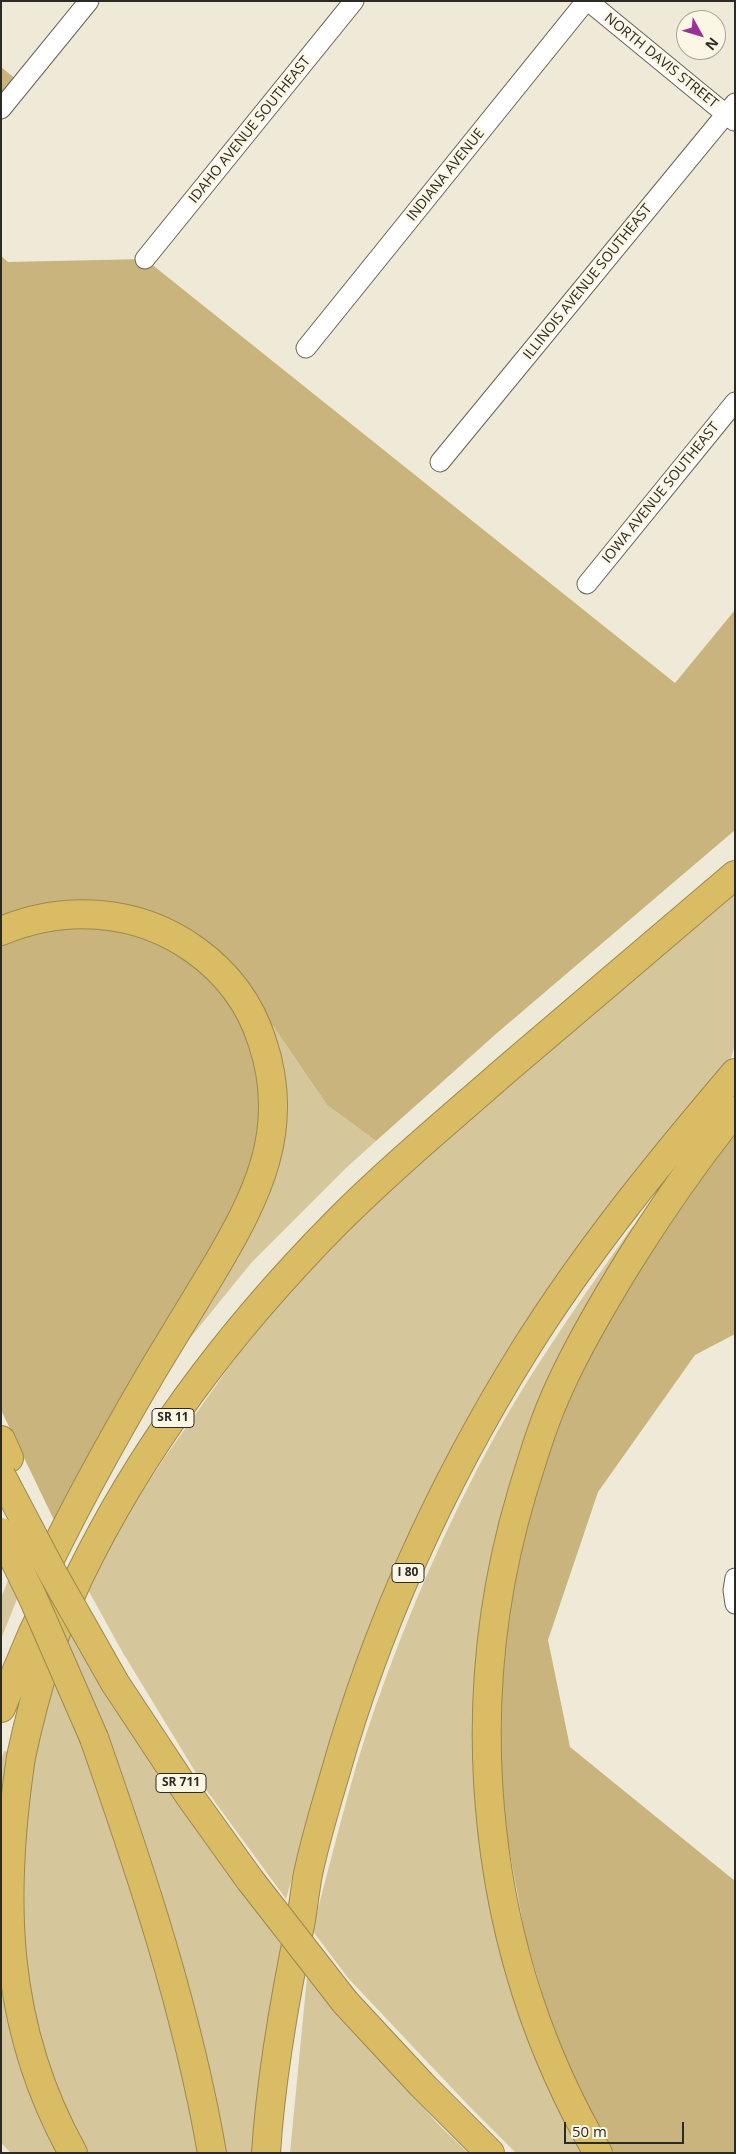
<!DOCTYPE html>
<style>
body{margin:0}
#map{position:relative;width:736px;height:2154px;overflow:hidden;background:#efe9d8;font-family:"Open Sans",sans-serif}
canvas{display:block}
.frame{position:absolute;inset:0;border:2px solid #2c2a24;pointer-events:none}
.north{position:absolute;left:676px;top:10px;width:50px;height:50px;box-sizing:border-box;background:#fcf6e5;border:1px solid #a9a498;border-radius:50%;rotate:129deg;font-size:14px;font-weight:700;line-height:20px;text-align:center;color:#2c2a24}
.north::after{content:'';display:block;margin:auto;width:18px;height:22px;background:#9a3295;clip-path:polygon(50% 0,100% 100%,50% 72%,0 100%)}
.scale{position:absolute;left:564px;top:2122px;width:120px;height:22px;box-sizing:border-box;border:2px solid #2c2a24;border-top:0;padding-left:6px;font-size:15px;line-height:18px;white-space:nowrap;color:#2c2a24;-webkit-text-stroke:4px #fcf6e5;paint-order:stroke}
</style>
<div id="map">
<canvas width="736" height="2154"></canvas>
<div class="frame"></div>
<div class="north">N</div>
<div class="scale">50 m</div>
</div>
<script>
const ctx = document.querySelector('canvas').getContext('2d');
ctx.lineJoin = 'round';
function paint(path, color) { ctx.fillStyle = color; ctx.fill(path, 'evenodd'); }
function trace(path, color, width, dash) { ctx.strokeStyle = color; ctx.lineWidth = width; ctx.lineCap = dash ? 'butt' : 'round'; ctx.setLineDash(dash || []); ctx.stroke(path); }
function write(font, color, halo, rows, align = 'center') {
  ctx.font = font + ' "Open Sans",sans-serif'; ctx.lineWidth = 5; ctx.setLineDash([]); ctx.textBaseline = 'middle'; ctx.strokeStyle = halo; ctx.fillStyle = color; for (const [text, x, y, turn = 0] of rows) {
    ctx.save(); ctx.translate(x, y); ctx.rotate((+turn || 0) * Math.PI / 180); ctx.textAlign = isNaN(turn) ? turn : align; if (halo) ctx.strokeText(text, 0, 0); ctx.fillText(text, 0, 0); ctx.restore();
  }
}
paint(new Path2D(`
 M735,893V1046L730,1061L605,1212L335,1731L286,1899L207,1791L123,1653L87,1588L122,1522L165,1457L234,1360L287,1295L365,1214L430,1155L494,1098Z
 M256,1001L327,1105L376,1141L346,1168L252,1262L177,1354Z
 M633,1226L638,1230L566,1360L484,1832L590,2153H516L469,2106L348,1978L312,1930C333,1856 349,1781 375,1708C408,1614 447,1523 495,1436C536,1363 584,1295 633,1226Z
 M10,1575L19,1594L1,1639V1598Z
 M70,1630L206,1839L282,1946L259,2153H222L66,1640Z
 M54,1671L101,1783L143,1914L202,2153H81L28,2025L16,1836Z
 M4,1751L10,1752L1,1817V1761Z
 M1,1971L62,2153H11L1,2143Z
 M307,1977L438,2124L468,2153H290Z`), '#d5c69c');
paint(new Path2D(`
 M1,67L22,84L1,109Z
 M1,256L8,262L145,259L675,683L735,610V830L497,1033L376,1141L327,1105L256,1001L181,929L1,920Z
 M115,926L170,945L207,975L233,1002L257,1051L264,1103L259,1154L241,1199L55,1522L1,1410V941L43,927Z
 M735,1127V1334L695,1355L598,1492L548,1640L570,1747L735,1881V2153H614L575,2083L548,2013L525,1935L500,1799L501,1658L524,1519L564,1412L617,1300Z`), '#c8b47c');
const minor = new Path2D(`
 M588,1L734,121
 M1,109L89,1
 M145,259L354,1
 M306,348L586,1
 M440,462L735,103
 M587,584L735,402
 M735,1578L733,1590L735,1604`);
const motorway = new Path2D(`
 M1,931C65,904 138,909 195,950C227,973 250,1003 262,1041C292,1129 257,1197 213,1271C193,1304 173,1337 153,1370C112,1440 73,1510 39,1582
 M1,1440L9,1458
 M115,1683L189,1795L250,1880
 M1,1708L33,1632L49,1600
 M94,1738C142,1875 187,2010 212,2153
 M345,2002L422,2085L490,2153
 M73,2153C2,2026 0,1897 21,1757C34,1696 52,1634 79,1577C143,1445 234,1326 337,1222C391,1168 450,1119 507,1069C583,1004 659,940 735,875
 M266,2153C271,2075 285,1997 301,1920C303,1907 305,1892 307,1879C314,1843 325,1808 335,1774C377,1625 442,1483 524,1351C585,1253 660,1161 735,1073
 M598,2153C482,1955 457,1711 522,1493C533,1457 544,1420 560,1386C580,1342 605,1300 631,1258C663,1207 697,1158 735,1111`);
trace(minor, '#676254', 21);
trace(motorway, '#9d894e', 30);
trace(minor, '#fff', 19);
trace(motorway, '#dabc64', 28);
const motorwayBridge = new Path2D(`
 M1,1475L52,1572L115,1683
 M1,1532L33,1598L94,1738
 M250,1880L345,2002`);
trace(motorwayBridge, '#9d894e', 30, []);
trace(motorwayBridge, '#dabc64', 28);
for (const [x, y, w] of [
 [173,1418,42],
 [408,1573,32],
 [181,1783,50]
]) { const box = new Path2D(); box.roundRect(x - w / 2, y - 9.5, w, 19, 4); ctx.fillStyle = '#fcf6e5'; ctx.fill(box); trace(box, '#2c2a24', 1); }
write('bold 12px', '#2c2a24', null, [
 ["SR 11",173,1418],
 ["I 80",408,1573],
 ["SR 711",181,1783]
]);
write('14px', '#2c2a24', '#fcf6e5', [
 ["NORTH DAVIS STREET",661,61,39],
 ["IDAHO AVENUE SOUTHEAST",250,130,-51],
 ["INDIANA AVENUE",446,175,-51],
 ["ILLINOIS AVENUE SOUTHEAST",588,282,-51],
 ["IOWA AVENUE SOUTHEAST",661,493,-51]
]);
</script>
